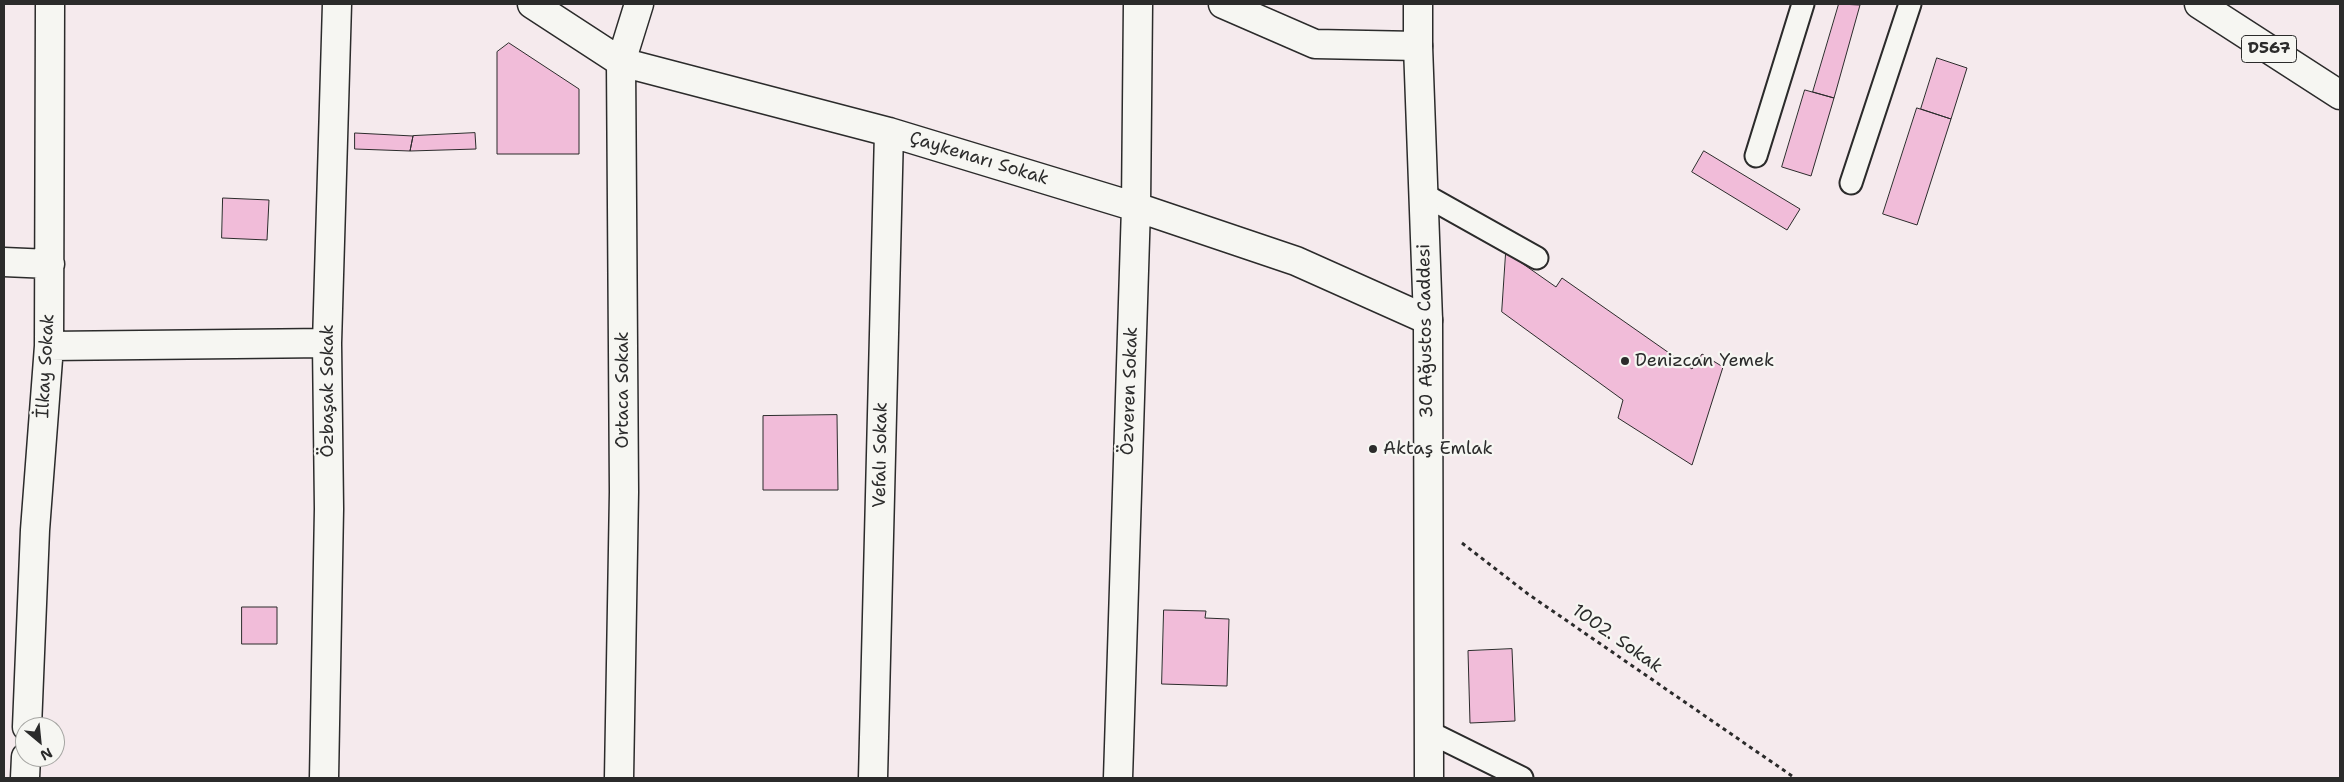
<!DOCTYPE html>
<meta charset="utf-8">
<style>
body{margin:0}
#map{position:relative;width:2344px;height:782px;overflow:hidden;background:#f5eaed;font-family:"Shantell Sans",sans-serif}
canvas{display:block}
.frame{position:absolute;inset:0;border:5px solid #2b2b2b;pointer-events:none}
.north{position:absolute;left:15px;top:717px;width:50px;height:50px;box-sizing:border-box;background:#f6f6f2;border:1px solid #a5a5a2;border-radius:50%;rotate:152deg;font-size:14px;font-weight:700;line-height:20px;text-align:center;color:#2b2b2b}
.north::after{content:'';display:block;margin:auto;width:18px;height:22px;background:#2b2b2b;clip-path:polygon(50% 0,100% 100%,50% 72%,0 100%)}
</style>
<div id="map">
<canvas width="2344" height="782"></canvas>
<div class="frame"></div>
<div class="north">N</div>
</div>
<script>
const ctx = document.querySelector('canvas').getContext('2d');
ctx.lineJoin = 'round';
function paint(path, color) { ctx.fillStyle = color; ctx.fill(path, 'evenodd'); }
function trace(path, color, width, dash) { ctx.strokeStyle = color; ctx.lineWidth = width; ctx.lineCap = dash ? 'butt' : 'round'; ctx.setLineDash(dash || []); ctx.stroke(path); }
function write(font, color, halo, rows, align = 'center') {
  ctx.font = font + ' "Shantell Sans",sans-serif'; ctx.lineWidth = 4.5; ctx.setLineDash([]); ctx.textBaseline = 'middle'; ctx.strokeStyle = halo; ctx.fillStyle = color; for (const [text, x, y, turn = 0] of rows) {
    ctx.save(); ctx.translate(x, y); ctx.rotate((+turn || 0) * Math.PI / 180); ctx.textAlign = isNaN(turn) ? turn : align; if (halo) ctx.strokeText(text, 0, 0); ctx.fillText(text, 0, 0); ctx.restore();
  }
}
const building = new Path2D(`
 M1839,4L1860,5L1834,98L1813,92Z
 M509,43L579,89V154H497V52Z
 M1937,58L1967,68L1951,119L1921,109Z
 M1805,90L1834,98L1811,176L1782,167Z
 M1917,108L1951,119L1917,225L1883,214Z
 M355,133L413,136L410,151L355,149Z
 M475,133L476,149L410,151L413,136Z
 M1704,151L1800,209L1787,230L1692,172Z
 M223,198L269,200L267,240L222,238Z
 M1506,252L1556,287L1562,278L1692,369L1702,354L1723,367L1692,465L1618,418L1623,400L1502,312Z
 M837,415L838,490H763V416Z
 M242,607H277V644H242Z
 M1164,610L1206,611L1205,618L1229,619L1227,686L1162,684Z
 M1512,649L1515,721L1470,723L1468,651Z`);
paint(building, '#f1bcd9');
trace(building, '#2b2b2b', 1);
const lane = new Path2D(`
 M1756,156L1803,4
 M1851,183L1910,4
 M1423,194L1537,258
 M1429,732L1522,778`);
const street = new Path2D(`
 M532,4L621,62L889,132L1136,207L1296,261L1428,320
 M1223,4L1315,44L1418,46
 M4,262L50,264
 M49,346L327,343
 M27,727L35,530L49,346L50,4
 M25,778L26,757
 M324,778L329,509L327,343L337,4
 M619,778L624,492L621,62L639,4
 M873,778L889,132
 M1118,778L1136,207L1138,4`);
const secondary = new Path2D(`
 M1418,4V46L1428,320L1429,778`);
const highway = new Path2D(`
 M2199,4L2340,95`);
trace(lane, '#2b2b2b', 25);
trace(street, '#2b2b2b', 31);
trace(secondary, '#2b2b2b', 31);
trace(highway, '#2b2b2b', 31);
trace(new Path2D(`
 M1462,543L1528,594L1795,778`), '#2b2b2b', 3, [4, 4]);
trace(lane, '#f6f6f2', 21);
trace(street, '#f6f6f2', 28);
trace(secondary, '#f6f6f2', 28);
trace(highway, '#f6f6f2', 28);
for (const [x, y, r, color] of [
 [1625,361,5,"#2b2b2b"],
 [1373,449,5,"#2b2b2b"]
]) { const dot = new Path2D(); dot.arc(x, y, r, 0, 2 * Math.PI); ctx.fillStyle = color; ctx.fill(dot); trace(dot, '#f6f6f2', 2); }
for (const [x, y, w] of [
 [2269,49,55]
]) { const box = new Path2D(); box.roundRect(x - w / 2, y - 13.5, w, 27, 4); ctx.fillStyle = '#f6f6f2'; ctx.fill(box); trace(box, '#2b2b2b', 1); }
write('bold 16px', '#2b2b2b', null, [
 ["D567",2269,49]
]);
write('18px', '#2b2b2b', '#f6f6f2', [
 ["Çaykenarı Sokak",979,159,17],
 ["30 Ağustos Caddesi",1426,331,-91],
 ["İlkay Sokak",46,366,-87],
 ["Ortaca Sokak",623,390,-90],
 ["Özbaşak Sokak",328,391,-90],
 ["Özveren Sokak",1130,391,-88],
 ["Vefalı Sokak",881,455,-89],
 ["1002. Sokak",1617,639,35]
]);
write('18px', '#2b2b2b', '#f6f6f2', [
 ["Denizcan Yemek",1635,361],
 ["Aktaş Emlak",1383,449]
], 'left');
</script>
